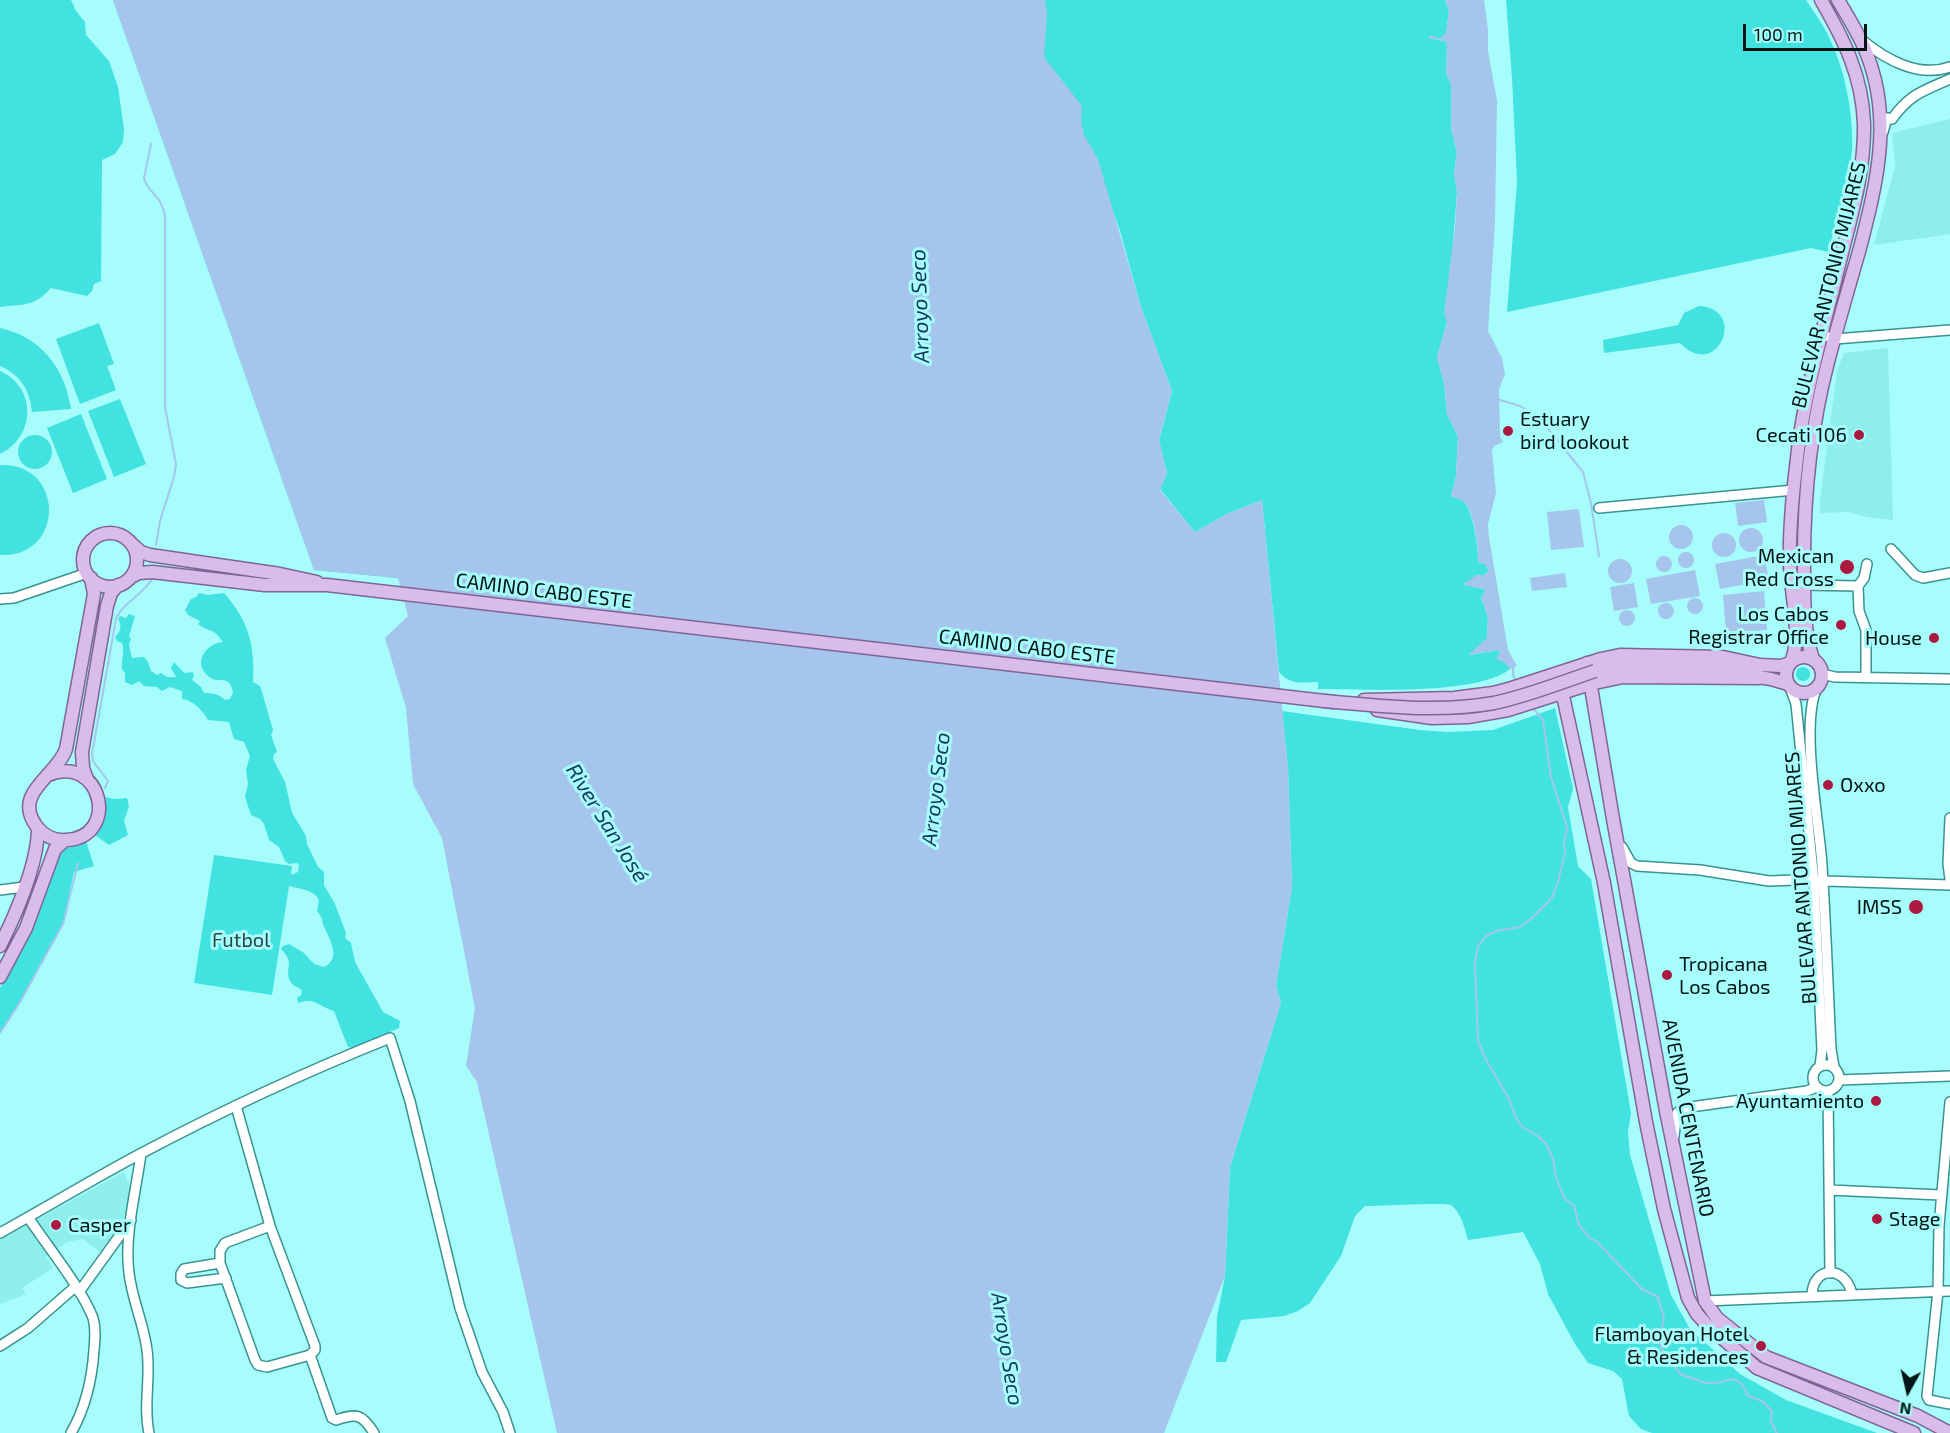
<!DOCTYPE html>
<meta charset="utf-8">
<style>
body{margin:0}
#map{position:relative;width:1950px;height:1433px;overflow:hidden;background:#a6fdfb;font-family:"Exo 2",sans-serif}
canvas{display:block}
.north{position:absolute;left:1878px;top:1361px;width:60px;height:60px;-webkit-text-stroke:4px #a6fdfb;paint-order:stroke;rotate:188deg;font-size:16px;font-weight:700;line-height:24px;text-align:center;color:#001515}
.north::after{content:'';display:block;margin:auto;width:21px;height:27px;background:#001515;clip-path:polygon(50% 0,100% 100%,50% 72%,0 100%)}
.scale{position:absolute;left:1743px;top:24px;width:124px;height:27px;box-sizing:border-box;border:3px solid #001515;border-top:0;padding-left:8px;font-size:18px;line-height:21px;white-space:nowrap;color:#001515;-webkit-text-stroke:4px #a6fdfb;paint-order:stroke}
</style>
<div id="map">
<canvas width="1950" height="1433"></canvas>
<div class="north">N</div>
<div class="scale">100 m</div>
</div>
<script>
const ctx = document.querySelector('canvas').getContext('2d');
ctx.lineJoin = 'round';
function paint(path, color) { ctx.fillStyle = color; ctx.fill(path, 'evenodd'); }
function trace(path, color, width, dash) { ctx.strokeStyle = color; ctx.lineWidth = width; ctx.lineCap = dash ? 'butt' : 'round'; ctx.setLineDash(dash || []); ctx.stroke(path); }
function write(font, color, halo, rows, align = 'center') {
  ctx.font = font + ' "Exo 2",sans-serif'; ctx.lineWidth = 6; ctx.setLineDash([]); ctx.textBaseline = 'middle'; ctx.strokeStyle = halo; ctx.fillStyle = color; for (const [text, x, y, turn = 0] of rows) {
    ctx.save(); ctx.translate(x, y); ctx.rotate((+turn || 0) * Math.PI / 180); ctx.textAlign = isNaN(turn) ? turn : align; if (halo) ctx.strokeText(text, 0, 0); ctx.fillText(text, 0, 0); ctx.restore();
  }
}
paint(new Path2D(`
 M1950,119V234L1874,245L1895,166L1892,133Z
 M1888,348L1893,520L1867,517L1848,512L1820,513V500L1837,371L1844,353Z
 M124,1172L133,1194L121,1225L101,1253L83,1239L67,1242L46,1257L53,1268L22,1288L26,1294L0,1304V1240Z`), '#8eeeec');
paint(new Path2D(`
 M0,0H71L76,11L85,22L86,35L109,61L118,87L124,129L123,142L115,154L102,160L101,281L94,284L92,291L87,296L51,288C34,307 24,304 0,307Z
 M113,0H1445L1449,11L1446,34L1439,39L1428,38L1445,41L1447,46L1446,73L1451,84V128L1457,153L1454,174L1457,192L1447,322L1437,357L1444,383L1447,414L1458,437L1456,476L1451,496C1455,498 1461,499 1464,502C1473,510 1479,550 1478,562L1485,564L1489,571L1484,575L1463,584L1484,589L1485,592L1481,597L1488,617L1487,638L1470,655L1498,650L1510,669C1476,696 1364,689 1318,689V682C1302,682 1291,686 1279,672L1262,500L1227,514L1195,532L1160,489L1167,473L1159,441L1172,391L1141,307L1120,231L1108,197L417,580L314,570Z
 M1506,0H1806C1815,14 1826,28 1832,44C1847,76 1857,131 1850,167C1845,195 1835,224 1828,252L1811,248L1507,312L1517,182L1512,78Z
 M1699,306C1749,309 1717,382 1680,343L1604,353L1603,340L1678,325L1684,313Z
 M99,323L114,364L107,366L116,390L80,404L56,339Z
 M0,328C41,337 65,368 71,409L32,412C30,391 21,375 0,366Z
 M0,371C37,387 36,437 0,454Z
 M120,399L146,464L114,477L88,411Z
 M81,414L107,479L73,493L47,428Z
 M18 452a17 17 0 1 1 34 0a17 17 0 1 1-34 0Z
 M0,465C65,462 66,558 0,555Z
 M199,593L208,595L224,593C249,621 255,646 253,682L260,686L262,692L273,730L271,735L277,752L274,754L273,759L285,782L292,813L306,836L307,844L318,867L324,872V885L335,904L346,933L345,938L351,943L355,962L383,1012L400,1021L399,1028L353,1048L348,1047L334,1011C317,1006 316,997 298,1003L297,998L301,995L302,990C298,987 292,986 290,981C284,968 296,964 281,949L283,946L289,944L304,953L314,964L324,967C343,958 328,937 323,924C322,918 321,916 317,911L319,900C313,889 299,889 289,886L272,995L194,983L214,855L292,866L291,875L298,872L299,865L297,863L289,864L285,861L279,847L269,840L264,824L260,819L251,815L245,797L248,784L246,770L250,756L244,742L234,739L229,722L208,720C203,711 193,700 182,699V691L170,687L162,691L157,687L144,686L139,681L132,685L125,682V673L122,669C121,661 125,652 122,643L117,641L115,637C121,631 122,626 118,619L120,616L126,618L129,614L135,616L129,636L131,639L129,645L132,658L144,657L148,662L151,671L157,675L161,673L167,677H176L171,668L174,662L184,673L193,672L194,676L192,680L201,687L204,693C213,693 219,694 225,700L230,699L233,692C229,672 218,686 208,676C192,662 207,643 223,642C212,626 209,633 198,624L200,621L188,615L185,610L191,599L196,597Z
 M1796 674a7 7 0 1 1 14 0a7 7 0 1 1-14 0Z
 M1555,708L1573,789L1568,807L1578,866L1591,879L1631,1113L1628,1132L1630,1155L1671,1295L1690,1329L1740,1374L1786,1400L1877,1433H1652L1641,1429L1629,1416L1622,1379L1613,1371L1588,1363L1575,1344L1548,1294L1540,1264L1523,1232L1468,1240C1465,1229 1461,1212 1451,1205C1445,1202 1378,1206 1365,1206L1355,1216L1341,1256L1310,1303L1298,1311L1284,1316L1241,1320L1226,1362H1216L1217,1317L1225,1276L1230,1167L1281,1003L1276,986L1292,886L1288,768L1282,711L1420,730L1448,732L1493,730Z
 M105,797L114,799L127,798L129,806L124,821L128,835L109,845L95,835C105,826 108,810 105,797Z
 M86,841L94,866L74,872L63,924L20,1002L0,1033V988L10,971L55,857C66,845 73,847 86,841Z`), '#42e2e0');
paint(new Path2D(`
 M113,0H1045L1047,14L1044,57L1082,106L1081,120L1084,135L1098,159L1141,307L1172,391L1159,440L1167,473L1160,490L1195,532L1227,514L1262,500L1288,768L1292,886L1276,986L1281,1003L1230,1167L1225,1276L1164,1433H557L477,1082L466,1066L475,1008L442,838L413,784L406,708L385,638L408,616L398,578L314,570Z
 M1445,0H1484L1488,30V51L1497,101L1495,222L1488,331L1502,358L1505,374L1499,389L1500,436L1503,442L1494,446L1492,451L1496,493L1488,524L1489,537L1508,650L1517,666L1510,669L1504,662L1496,659L1500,653L1498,650L1468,655L1487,638L1488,617L1481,597L1485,592L1484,589L1463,585L1476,575H1484L1489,570L1485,564L1478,562C1479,550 1474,510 1464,502C1461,499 1455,498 1451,496L1456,476L1458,437L1447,414L1444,383L1437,357L1447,322L1444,313L1455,227L1457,192L1454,174L1457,153L1451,128V84L1446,73L1447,46L1445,41L1428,38L1431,35L1439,39L1446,33L1449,11Z
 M1764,500L1767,522L1738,526L1735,503Z
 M1579,509L1584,547L1551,550L1547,512Z
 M1669 537a12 12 0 1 1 24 0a12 12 0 1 1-24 0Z
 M1739 540a12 12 0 1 1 24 0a12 12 0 1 1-24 0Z
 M1712 545a12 12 0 1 1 24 0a12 12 0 1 1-24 0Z
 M1678 560a8 8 0 1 1 16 0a8 8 0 1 1-16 0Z
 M1764,555L1769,580L1720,589L1715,564Z
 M1656 564a8 8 0 1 1 16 0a8 8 0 1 1-16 0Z
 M1608 571a12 12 0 1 1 24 0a12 12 0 1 1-24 0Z
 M1695,570L1700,596L1651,604L1646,579Z
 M1565,573L1567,587L1532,591L1530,578Z
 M1634,583L1638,607L1614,611L1610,587Z
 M1764,591L1767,630L1726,633L1723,595Z
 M1687 606a8 8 0 1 1 16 0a8 8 0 1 1-16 0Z
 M1658 611a8 8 0 1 1 16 0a8 8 0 1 1-16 0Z
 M1619 618a8 8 0 1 1 16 0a8 8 0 1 1-16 0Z
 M1697,961H1716L1715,969H1697Z`), '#a5c5ec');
trace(new Path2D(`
 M151,144L144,178C148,194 162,195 165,216V407L176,464L174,477L160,521L156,545
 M1497,399L1520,406L1540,419L1583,472L1591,503L1599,556
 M1513,666V675L1517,683
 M1533,708L1543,720L1551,777L1567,827L1564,843L1565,853L1558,882L1552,898L1531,919L1520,927L1496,931L1486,936L1478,946L1475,963L1478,1041L1485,1058L1509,1099L1515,1116L1522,1127L1538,1136L1546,1144L1553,1159L1556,1177L1564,1198L1574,1206L1579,1225L1589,1237L1598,1243L1642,1289L1658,1297L1664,1318L1659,1342L1662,1349L1680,1374L1706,1383H1716L1733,1379L1742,1384L1748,1396L1762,1401L1772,1411L1771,1422L1777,1433
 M105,788L108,781L93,761L92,754L116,619C123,602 143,595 152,579
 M0,1033L20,1002L63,924L78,863`), '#a5c5ec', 2);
const minor = new Path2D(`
 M1862,40C1886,60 1919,78 1950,67
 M1883,132L1887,118L1892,119C1910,94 1923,91 1950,79
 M1822,335L1835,339L1950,330
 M1599,508L1794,490
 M1891,549L1915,575L1923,578L1950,573
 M1804,585L1858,586
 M0,599L14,598L87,573
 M1822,674L1835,677L1950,679
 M1866,678V630L1859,611L1858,586L1864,578L1867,564
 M1790,687L1796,704L1814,882L1822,1050L1820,1066
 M1817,687C1800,726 1819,820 1822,865C1826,927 1828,988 1831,1049L1834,1067
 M1950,818L1948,864L1950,879
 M1622,847L1631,863L1637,866L1700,870L1769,881L1796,880L1950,885
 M0,890L24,887
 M1813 1078a13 13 0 1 1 26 0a13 13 0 1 1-26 0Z
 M1839,1080L1950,1076
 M1828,1091L1830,1273
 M1950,1102L1939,1226L1938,1291L1927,1396L1929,1400L1950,1404
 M236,1106L270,1226L225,1243L220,1251V1263L255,1360L258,1365L267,1367L310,1355L315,1350V1346L270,1226
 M1674,1136L1677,1113L1683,1108L1807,1091L1817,1087
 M141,1154C136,1191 124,1236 129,1273C132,1300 144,1324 147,1350C151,1378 143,1406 149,1433
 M1829,1190L1941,1195
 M28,1217C47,1246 81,1287 93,1318C96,1328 95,1339 94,1350C92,1380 86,1407 71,1433
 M0,1233C47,1207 93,1179 140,1154C221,1111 305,1072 390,1038L410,1101L460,1308L482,1372L503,1412L510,1433
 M220,1263L184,1269L181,1274V1280L187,1283L226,1278
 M79,1292L131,1220
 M1812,1296C1812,1266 1845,1264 1852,1294
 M1705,1301L1950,1291
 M0,1346L28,1328L75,1287
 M310,1355L332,1418L336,1420C357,1413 362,1414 374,1433`);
const major = new Path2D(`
 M83 560a27 27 0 1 1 54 0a27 27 0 1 1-54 0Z
 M132,544L141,552L150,555L280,574L317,582
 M131,577L139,573L152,572L265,585H327L1333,702
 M1786 675a18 18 0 1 1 36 0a18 18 0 1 1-36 0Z
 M1813,659C1803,631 1804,590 1804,560C1804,493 1811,427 1828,362C1838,324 1849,286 1860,248C1877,182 1893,118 1866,52C1859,34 1848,17 1838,0
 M1791,662C1802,637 1791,595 1790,567C1789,534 1792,500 1796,467C1803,394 1825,324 1842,253C1853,210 1865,168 1864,123C1862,75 1844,40 1821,0
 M1587,663L1613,819L1666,1111L1705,1301L1717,1318L1766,1357L1918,1416L1950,1433
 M1595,671L1630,665L1719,668L1760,665L1781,666L1790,663
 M1558,673L1604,883L1646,1122L1664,1209L1688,1298L1697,1314L1707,1325L1757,1368L1914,1433
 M1752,676L1771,679L1788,684
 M1364,700L1454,698L1493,693L1512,688L1601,659L1620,655L1723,657L1760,665
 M1377,710L1432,718L1468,717L1508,710L1590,684L1623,677L1759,678
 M48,775C103,753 120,838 66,840C55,841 44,836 37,827C11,793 57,776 66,749L94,594L91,578
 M87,779L83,768L82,752L107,606L111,593L118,585
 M0,946C16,914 38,863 38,828
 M0,977L26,928L55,849L65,840`);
trace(minor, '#399391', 12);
trace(major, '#7e6596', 15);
trace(minor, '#fff', 9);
trace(major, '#dabcea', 12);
const majorBridge = new Path2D(`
 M1324,701C1380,706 1438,713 1494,703C1528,696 1562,682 1595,671`);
trace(majorBridge, '#7e6596', 15, []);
trace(majorBridge, '#dabcea', 12);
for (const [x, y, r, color] of [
 [1508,431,6,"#ac1840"],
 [1859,435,6,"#ac1840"],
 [1847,567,8,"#ac1840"],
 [1841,625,6,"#ac1840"],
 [1934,638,6,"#ac1840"],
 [1828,785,6,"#ac1840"],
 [1916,907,8,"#ac1840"],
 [1667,975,6,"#ac1840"],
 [1876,1101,6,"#ac1840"],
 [1877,1219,6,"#ac1840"],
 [56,1225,6,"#ac1840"],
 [1761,1346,6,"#ac1840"]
]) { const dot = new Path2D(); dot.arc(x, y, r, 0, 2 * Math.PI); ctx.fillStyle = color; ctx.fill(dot); trace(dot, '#a6fdfb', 2); }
write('20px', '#001515', '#a6fdfb', [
 ["BULEVAR ANTONIO MIJARES",1829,285,-76],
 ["CAMINO CABO ESTE",544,591,7],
 ["CAMINO CABO ESTE",1027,647,7],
 ["BULEVAR ANTONIO MIJARES",1801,878,-94],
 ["AVENIDA CENTENARIO",1688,1118,79]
]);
write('20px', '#001515', '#a6fdfb', [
 ["Estuary",1520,419,"left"],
 ["bird lookout",1520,442,"left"],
 ["Cecati 106",1847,435],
 ["Mexican",1834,556],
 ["Red Cross",1834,579],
 ["Los Cabos",1829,614],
 ["Registrar Office",1829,637],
 ["House",1922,638],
 ["Oxxo",1840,785,"left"],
 ["IMSS",1902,907],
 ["Tropicana",1679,964,"left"],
 ["Los Cabos",1679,987,"left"],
 ["Ayuntamiento",1864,1101],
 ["Stage",1889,1219,"left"],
 ["Casper",68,1225,"left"],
 ["Flamboyan Hotel",1749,1334],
 ["& Residences",1749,1357]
], 'right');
write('20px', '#264746', '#a6fdfb', [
 ["Futbol",241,940]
]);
write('italic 21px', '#15375d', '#a6fdfb', [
 ["Arroyo Seco",920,306,-92],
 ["Arroyo Seco",936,789,-83],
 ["River San José",607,823,58],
 ["Arroyo Seco",1007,1349,81]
]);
</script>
